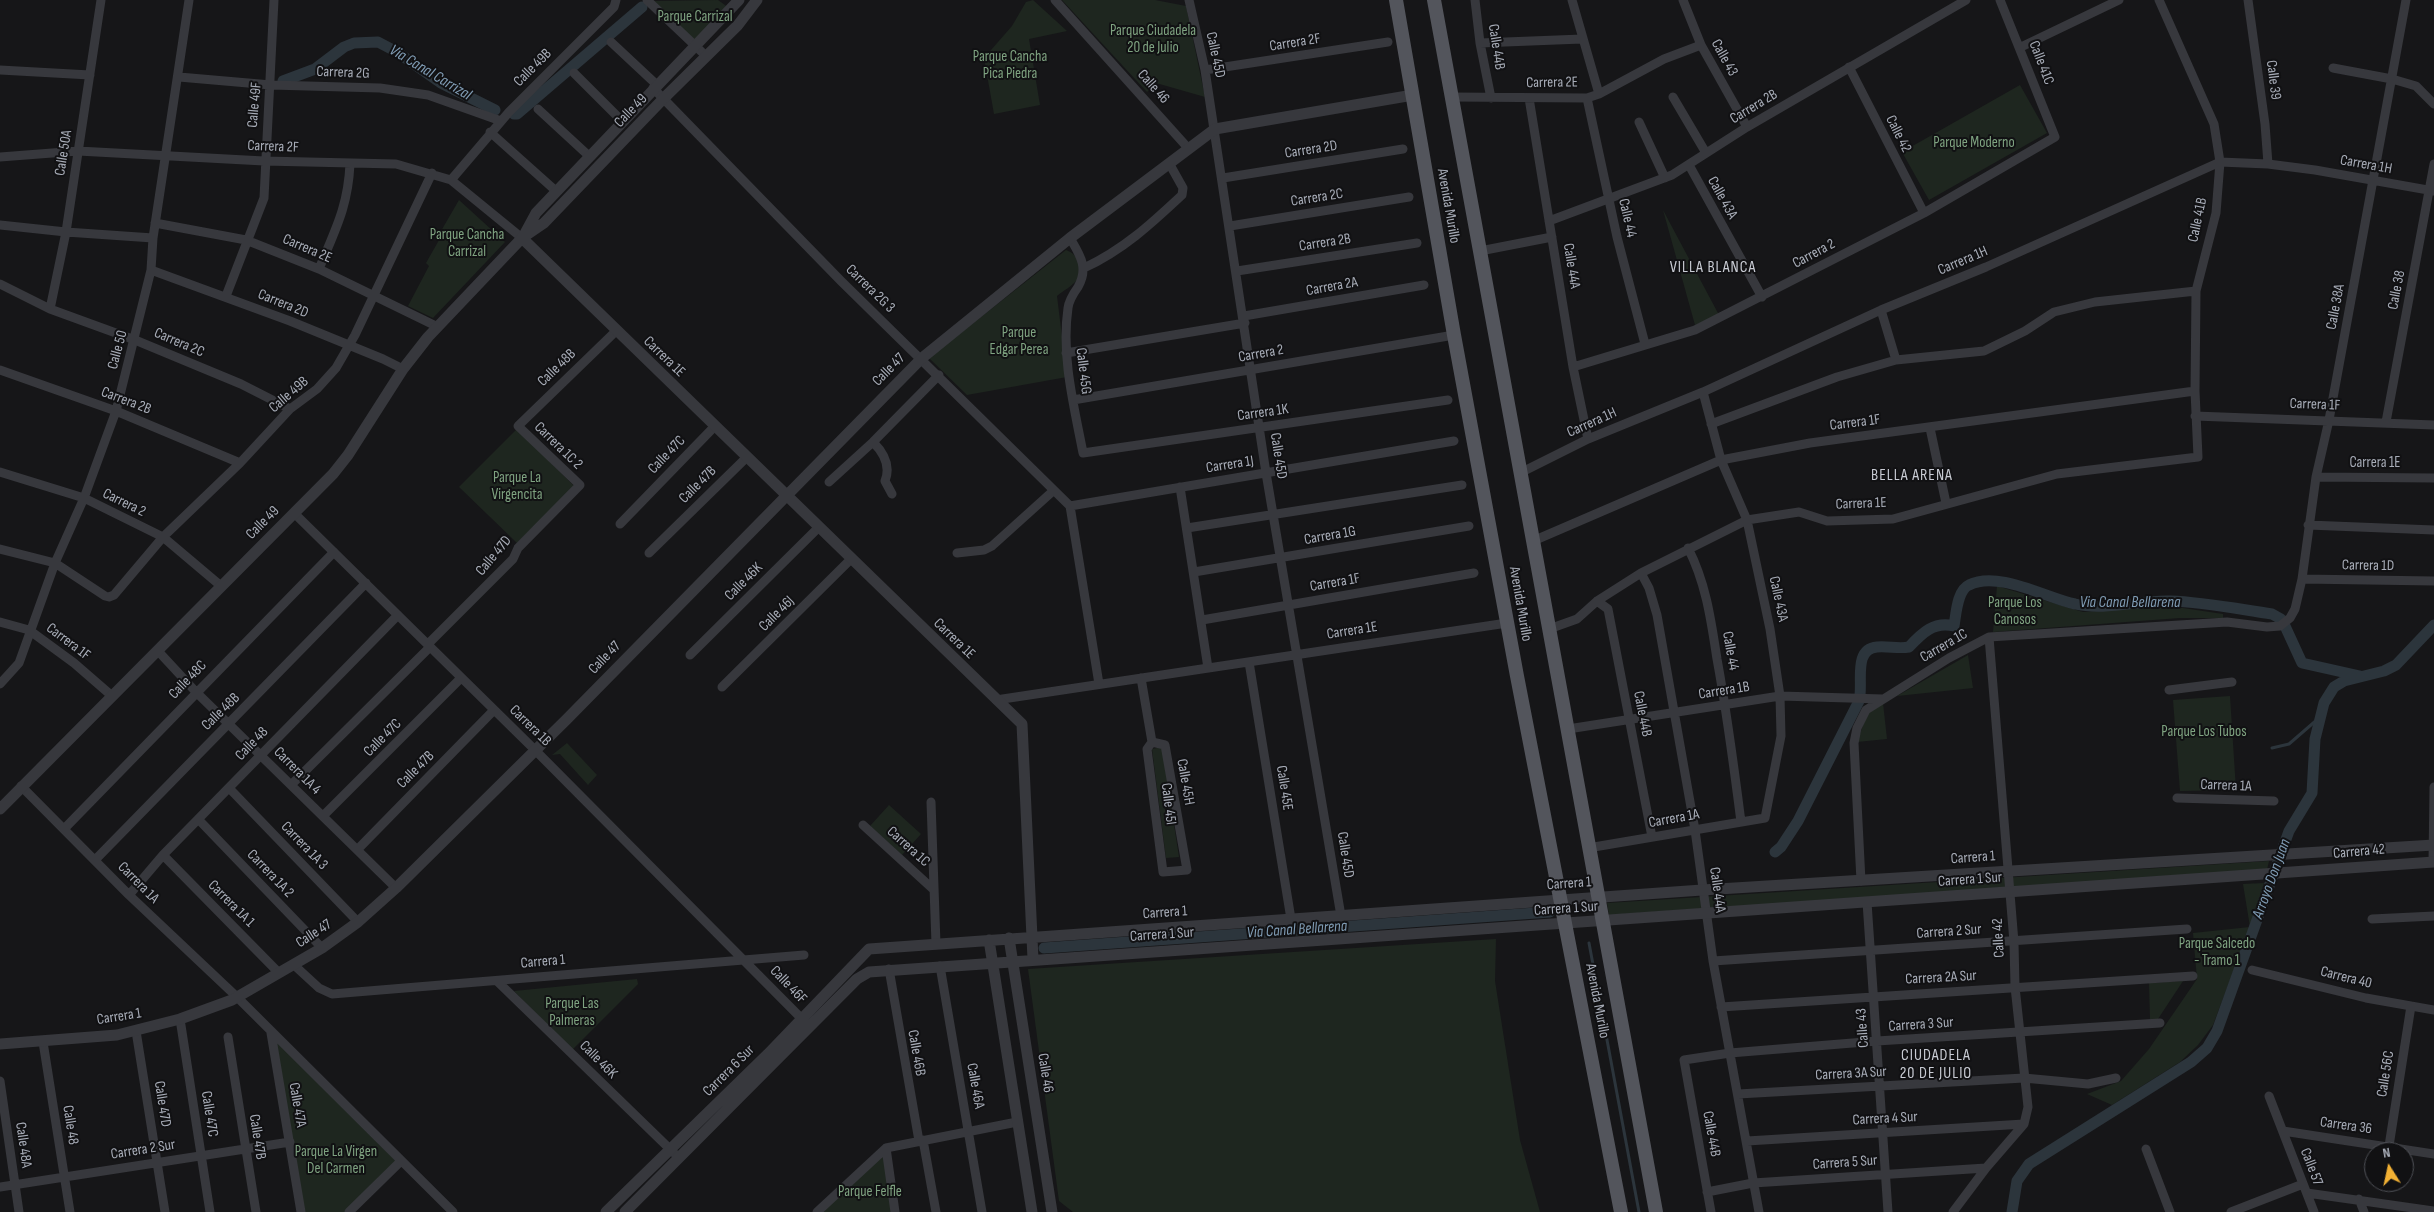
<!DOCTYPE html>
<style>
body{margin:0}
#map{position:relative;width:2434px;height:1212px;overflow:hidden;background:#161618;font-family:"Sofia Sans Condensed",sans-serif}
canvas{display:block}
.north{position:absolute;left:2364px;top:1142px;width:50px;height:50px;box-sizing:border-box;background:#111113;border:1px solid #4d4f55;border-radius:50%;rotate:350deg;font-size:14px;font-weight:700;line-height:20px;text-align:center;color:#a8adb8}
.north::after{content:'';display:block;margin:auto;width:18px;height:22px;background:#f2b134;clip-path:polygon(50% 0,100% 100%,50% 72%,0 100%)}
</style>
<div id="map">
<canvas width="2434" height="1212"></canvas>
<div class="north">N</div>
</div>
<script>
const ctx = document.querySelector('canvas').getContext('2d');
ctx.lineJoin = 'round';
function paint(path, color) { ctx.fillStyle = color; ctx.fill(path, 'evenodd'); }
function trace(path, color, width, dash) { ctx.strokeStyle = color; ctx.lineWidth = width; ctx.lineCap = dash ? 'butt' : 'round'; ctx.setLineDash(dash || []); ctx.stroke(path); }
function write(font, color, halo, rows, align = 'center') {
  ctx.font = font + ' "Sofia Sans Condensed",sans-serif'; ctx.lineWidth = 4; ctx.setLineDash([]); ctx.textBaseline = 'middle'; ctx.strokeStyle = halo; ctx.fillStyle = color; for (const [text, x, y, turn = 0] of rows) {
    ctx.save(); ctx.translate(x, y); ctx.rotate((+turn || 0) * Math.PI / 180); ctx.textAlign = isNaN(turn) ? turn : align; if (halo) ctx.strokeText(text, 0, 0); ctx.fillText(text, 0, 0); ctx.restore();
  }
}
paint(new Path2D(`
 M718,0L729,8L695,43L653,1Z
 M1033,0L1067,31L1029,39L1040,105L994,114L984,58L1012,26L1026,2Z
 M1062,0H1155L1186,6L1205,97L1156,83L1147,92Z
 M2020,85L2047,133L1929,200L1902,152Z
 M459,200L505,242L433,318L408,306L429,266L426,263L443,233L441,231Z
 M1663,210L1719,315L1695,325Z
 M1066,250C1078,254 1085,269 1077,280C1072,286 1063,291 1057,296L1067,377L967,395L929,358Z
 M517,429L574,486L517,543L459,487Z
 M1997,586L2083,612L2152,607L2183,608L2223,614V618H2180L1993,632Z
 M1968,655L1973,688L1897,696Z
 M2230,696L2236,790L2180,791L2173,700Z
 M1883,703L1887,739L1857,742L1868,712Z
 M567,743L597,775L588,785L560,754L552,755Z
 M1162,747L1179,857L1166,858L1152,749Z
 M889,805L921,834L902,855L870,826Z
 M2269,861L2267,870L1609,915L1607,903Z
 M2264,883L2250,927L2213,1025L2198,1045L2180,1062L2112,1105L2087,1094L2121,1081L2149,1049L2197,979L2193,933L2250,927L2243,884Z
 M1496,939L1495,981L1520,1140L1540,1212H1073L1059,1201L1028,969Z
 M637,979L638,984L572,1050L514,991Z
 M2183,981L2158,1019L2150,1020L2149,983Z
 M272,1033L397,1161L345,1212H301Z
 M884,1150L894,1212H819Z`), '#1e261f');
trace(new Path2D(`
 M2272,748L2289,744L2319,718
 M1589,943L1639,1212`), '#2c353c', 3);
trace(new Path2D(`
 M283,81L315,69L344,47L354,43L378,42L397,52L441,83L495,110
 M514,114H517L642,7
 M1775,852L1781,847L1798,821L1859,701C1864,685 1852,649 1877,647C1888,646 1899,649 1909,647C1922,633 1934,621 1954,626C1956,615 1957,590 1969,585C1998,570 2046,598 2075,604C2105,611 2139,600 2170,601C2204,602 2238,609 2272,614L2281,619L2285,626L2302,663L2360,676
 M1044,948L1550,912
 M2012,1212L2017,1181L2029,1164L2191,1062L2207,1048L2217,1031L2289,831L2312,793L2315,739L2324,703L2334,687L2344,681L2384,671L2396,665L2434,625`), '#2c353c', 11);
trace(new Path2D(`
 M647,0L706,56
 M1055,0L1188,148
 M1189,0L1205,70L1266,473L1341,916
 M1475,0L1480,43L1491,98
 M1572,0L1599,94
 M1683,0L1701,45L1747,127
 M2248,0L2265,124L2268,164
 M611,42L657,85
 M1480,43L1582,39
 M2021,47L2119,0
 M1849,67L1924,213
 M2333,68L2392,79L2416,86L2434,104
 M0,70L90,75
 M1205,70L1388,42
 M574,73L622,121
 M179,77L271,85L380,88L428,95L501,121
 M653,88L841,281L1070,506
 M1452,97L1587,98L1599,94L1664,59L1701,45
 M1673,97L1706,153
 M1529,98L1573,367L1588,439
 M1587,98L1617,237L1645,344
 M538,109L589,156
 M1639,122L1665,178
 M490,132L556,191
 M0,157L78,151L264,161L396,164L451,180L522,238
 M1689,165L1762,297
 M1223,178L1403,149
 M451,180L509,112L614,7L616,0
 M1549,221L1672,175L1747,127L1966,0
 M155,223L246,240L319,269L438,327
 M0,225L66,232L153,238
 M1230,226L1409,197
 M1070,238C1080,255 1089,268 1078,287C1073,294 1069,300 1068,308C1061,356 1074,406 1083,453L1448,400
 M1480,251L1552,237
 M1084,268C1123,250 1151,224 1182,195L1183,188L1169,163
 M319,269C335,230 348,207 350,164
 M151,270L290,321L383,359L403,369
 M1237,271L1417,243
 M0,284L50,309L135,340L241,384L290,409
 M226,296L264,198L274,0
 M50,309L66,232L101,0
 M1881,310L1896,360
 M1244,316L1424,285
 M1066,353L1245,323
 M1573,367L1695,330L1924,213L2055,137L2000,0
 M0,370L116,411L240,463
 M1073,400L1454,335
 M2195,416L2434,425
 M2386,422L2434,164
 M1711,424L1837,377L1896,360L1984,351L2025,331L2054,312L2095,302L2196,291
 M1930,428L1946,503
 M873,442C884,453 891,466 885,481L892,494
 M0,472L84,498L163,537L221,586
 M1520,473L1588,439L1703,392L1881,310L1986,267L2220,162L2268,164L2315,170L2434,191
 M2316,477L2434,478
 M829,482L873,442L939,375
 M1180,487L1208,668
 M1070,506L1454,441
 M1070,506L1099,684
 M294,513L534,749L805,1022
 M620,524L714,427
 M2308,525L2434,530
 M1187,528L1462,485
 M1533,541L1721,460L1810,443L2195,391
 M1688,548C1706,583 1711,620 1717,659C1727,713 1734,767 1741,822
 M0,549L55,563L105,596L109,597L114,595L163,537L240,463L290,409L317,389L336,368L355,335L432,173
 M649,553L746,458
 M957,553L984,550L992,546L1053,491
 M1194,572L1469,526
 M1641,573L1649,588L1657,615L1695,830L1713,961L1759,1212
 M2302,579L2434,581
 M1597,601L1608,609L1652,837
 M1202,620L1474,573
 M0,622L29,630L74,663L112,696
 M1549,629L1577,619L1597,601L1641,573L1747,520L1799,512L1827,521L1893,519L2057,474L2198,457L2195,391L2196,291L2216,213L2220,162L2214,124L2159,0
 M428,644L513,559L518,548L580,485L518,426L616,331
 M158,651L196,692L396,888
 M690,655L818,528
 M1249,662L1291,919
 M1141,678L1152,742
 M0,684L19,663L55,563L84,498L116,411L151,270L153,238L189,0
 M722,687L851,559
 M2169,690L2232,682
 M996,700L1507,623
 M1568,729L1780,696L1883,699
 M1152,742L1165,745L1187,870L1163,872L1147,749Z
 M291,785L430,647
 M21,786L129,895L237,997L453,1212
 M229,788L358,922
 M2177,798L2274,801
 M931,802L936,944
 M323,816L461,678
 M198,819L322,948
 M863,825L934,890
 M64,829L334,552
 M1588,848L1765,818L1781,736L1780,696L1770,629L1747,520L1721,460L1703,392
 M358,849L494,710
 M163,855L279,973
 M95,860L366,583
 M2433,862L2434,787
 M1861,881L1854,743L1857,728L1866,710L1949,658L1989,637L2227,622L2267,627L2280,626L2290,618L2295,609L2302,579L2316,477L2329,420L2406,0
 M129,895L163,855L398,615
 M1867,902L1888,1212
 M2372,919L2434,916
 M1713,961L2187,929
 M294,965L319,988L332,994L804,955
 M940,966L982,1212
 M889,969L919,1141
 M2252,970L2366,998L2434,1010
 M498,982L674,1153
 M1721,1007L2193,976
 M180,1019L210,1212
 M136,1031L165,1212
 M271,1033L301,1212
 M228,1037L256,1212
 M43,1042L70,1212
 M0,1081L19,1212
 M1738,1094L2024,1078L2088,1084L2116,1078
 M2269,1096L2314,1212
 M2283,1131L2434,1154
 M923,1140L936,1212
 M1747,1141L2024,1124
 M2389,1146L2411,1006
 M886,1148L895,1212
 M2146,1149L2170,1212
 M0,1187L290,1142
 M1707,1192L1753,1183L1986,1168
 M2307,1193L2434,1211
 M2359,1199L2364,1212
 M349,1212L401,1161
 M817,1212L886,1148L1017,1122
 M1711,1212L1684,1060L1730,1053L1877,1041L2160,1023
 M1953,1212L1986,1168L2024,1124L2028,1107L2015,987L2014,942L1989,637
 M2231,1212L2303,1184`), '#37383d', 9);
trace(new Path2D(`
 M523,237L536,213L739,0
 M522,238L1022,724L1033,959
 M0,809L333,474L348,455L403,369L428,337L522,238L544,223L664,98L738,25L757,0
 M1009,938L1052,1212
 M989,940L1032,1212
 M0,1044L117,1035L180,1019L232,1000L322,948L358,922L396,888L567,719L922,358L1070,238L1215,129L1413,95
 M606,1212L768,1054L869,949L1702,890L2434,845
 M625,1212L857,979L869,972L2434,862`), '#37383d', 11);
trace(new Path2D(`
 M1396,0L1454,335L1517,676L1621,1212
 M1434,0L1656,1212`), '#53555c', 14);
write('15px', '#7fa381', '#111113', [
 ["Parque Carrizal",695,17],
 ["Parque Ciudadela",1153,31],
 ["20 de Julio",1153,48],
 ["Parque Cancha",1010,57],
 ["Pica Piedra",1010,74],
 ["Parque Moderno",1974,143],
 ["Parque Cancha",467,235],
 ["Carrizal",467,252],
 ["Parque",1019,333],
 ["Edgar Perea",1019,350],
 ["Parque La",517,478],
 ["Virgencita",517,495],
 ["Parque Los",2015,603],
 ["Canosos",2015,620],
 ["Parque Los Tubos",2204,732],
 ["Parque Salcedo",2217,944],
 ["- Tramo 1",2217,961],
 ["Parque Las",572,1004],
 ["Palmeras",572,1021],
 ["Parque La Virgen",336,1152],
 ["Del Carmen",336,1169],
 ["Parque Felfle",870,1192]
]);
write('15px', '#a8adb8', '#111113', [
 ["Carrera 2F",1295,43,-9],
 ["Calle 44B",1496,47,81],
 ["Calle 45D",1215,55,78],
 ["Calle 43",1724,58,61],
 ["Calle 41C",2041,63,69],
 ["Calle 49B",533,68,-45],
 ["Carrera 2G",343,73,2],
 ["Calle 39",2273,80,83],
 ["Carrera 2E",1552,83,-1],
 ["Calle 46",1153,87,48],
 ["Calle 49F",255,105,-85],
 ["Carrera 2B",1754,107,-31],
 ["Calle 49",631,111,-46],
 ["Calle 42",1898,134,63],
 ["Carrera 2F",273,147,2],
 ["Carrera 2D",1311,150,-9],
 ["Calle 50A",64,153,-81],
 ["Carrera 1H",2366,165,10],
 ["Carrera 2C",1317,198,-9],
 ["Calle 43A",1722,198,61],
 ["Avenida Murillo",1448,206,80],
 ["Calle 44",1627,218,77],
 ["Calle 41B",2198,220,-78],
 ["Carrera 2B",1325,243,-9],
 ["Carrera 2E",307,249,23],
 ["Carrera 2",1814,254,-28],
 ["Carrera 1H",1963,261,-23],
 ["Calle 44A",1571,266,81],
 ["Carrera 2A",1332,287,-10],
 ["Carrera 2G 3",870,289,44],
 ["Calle 38",2397,290,-79],
 ["Carrera 2D",283,304,22],
 ["Calle 38A",2336,307,-79],
 ["Carrera 2C",179,343,23],
 ["Calle 50",118,350,-75],
 ["Carrera 2",1261,354,-10],
 ["Carrera 1E",664,357,44],
 ["Calle 48B",557,368,-44],
 ["Calle 47",889,370,-45],
 ["Calle 45G",1083,371,83],
 ["Calle 49B",289,395,-41],
 ["Carrera 2B",126,401,21],
 ["Carrera 1F",2315,405,2],
 ["Carrera 1K",1263,413,-8],
 ["Carrera 1H",1592,423,-24],
 ["Carrera 1F",1855,423,-7],
 ["Carrera 1C 2",558,446,44],
 ["Calle 47C",667,455,-46],
 ["Calle 45D",1278,456,81],
 ["Carrera 1E",2375,463],
 ["Carrera 1J",1230,465,-9],
 ["Calle 47B",698,485,-45],
 ["Carrera 2",124,503,26],
 ["Carrera 1E",1861,504,-2],
 ["Calle 49",263,523,-45],
 ["Carrera 1G",1330,536,-10],
 ["Calle 47D",494,556,-50],
 ["Carrera 1D",2368,566,1],
 ["Calle 46K",744,582,-45],
 ["Carrera 1F",1335,583,-10],
 ["Calle 43A",1778,599,78],
 ["Avenida Murillo",1520,604,80],
 ["Calle 46J",777,614,-45],
 ["Carrera 1E",1352,631,-9],
 ["Carrera 1E",954,639,44],
 ["Carrera 1F",68,642,37],
 ["Carrera 1C",1944,646,-30],
 ["Calle 44",1730,651,80],
 ["Calle 47",605,658,-46],
 ["Calle 48C",188,680,-46],
 ["Carrera 1B",1724,691,-9],
 ["Calle 48B",221,712,-44],
 ["Calle 44B",1642,714,79],
 ["Carrera 1B",530,726,44],
 ["Calle 47C",383,738,-45],
 ["Calle 48",252,744,-46],
 ["Calle 47B",416,770,-45],
 ["Carrera 1A 4",297,771,45],
 ["Calle 45H",1185,782,80],
 ["Carrera 1A",2226,786,2],
 ["Calle 45E",1284,788,81],
 ["Calle 45I",1168,804,83],
 ["Carrera 1A",1674,819,-10],
 ["Carrera 1A 3",304,846,46],
 ["Carrera 1C",908,847,42],
 ["Carrera 42",2359,852,-5],
 ["Calle 45D",1345,855,81],
 ["Carrera 1",1973,858,-4],
 ["Carrera 1A 2",270,874,46],
 ["Carrera 1 Sur",1970,880,-4],
 ["Carrera 1A",138,883,45],
 ["Carrera 1",1569,884,-4],
 ["Calle 44A",1717,890,82],
 ["Carrera 1A 1",231,904,45],
 ["Carrera 1 Sur",1566,909,-4],
 ["Carrera 1",1165,913,-4],
 ["Carrera 2 Sur",1949,932,-4],
 ["Calle 47",314,934,-33],
 ["Carrera 1 Sur",1162,935,-4],
 ["Calle 42",1999,938,-93],
 ["Carrera 1",543,962,-5],
 ["Carrera 2A Sur",1941,978,-3],
 ["Carrera 40",2346,978,14],
 ["Calle 46F",788,985,46],
 ["Avenida Murillo",1597,1001,79],
 ["Carrera 1",119,1017,-9],
 ["Carrera 3 Sur",1921,1025,-4],
 ["Calle 43",1863,1028,-94],
 ["Calle 46B",916,1053,80],
 ["Calle 46K",598,1060,45],
 ["Carrera 6 Sur",729,1071,-45],
 ["Calle 46",1045,1073,81],
 ["Carrera 3A Sur",1851,1074,-3],
 ["Calle 56C",2386,1074,-81],
 ["Calle 46A",975,1086,80],
 ["Calle 47D",162,1104,81],
 ["Calle 47A",297,1105,80],
 ["Calle 47C",209,1114,81],
 ["Carrera 4 Sur",1885,1119,-3],
 ["Calle 48",70,1125,81],
 ["Carrera 36",2346,1126,8],
 ["Calle 44B",1711,1134,80],
 ["Calle 47B",257,1137,81],
 ["Calle 48A",23,1145,82],
 ["Carrera 2 Sur",143,1150,-9],
 ["Carrera 5 Sur",1845,1163,-4],
 ["Calle 57",2311,1167,69]
]);
write('italic 16px', '#7f9bb3', '#111113', [
 ["Via Canal Carrizal",430,73,31],
 ["Via Canal Bellarena",2130,603],
 ["Arroyo Don Juan",2272,879,-70],
 ["Via Canal Bellarena",1297,930,-4]
]);
ctx.letterSpacing = '1px';
write('16px', '#c9ccd4', '#111113', [
 ["VILLA BLANCA",1713,268],
 ["BELLA ARENA",1912,476],
 ["CIUDADELA",1936,1056],
 ["20 DE JULIO",1936,1074]
]);
ctx.letterSpacing = '0px';
</script>
